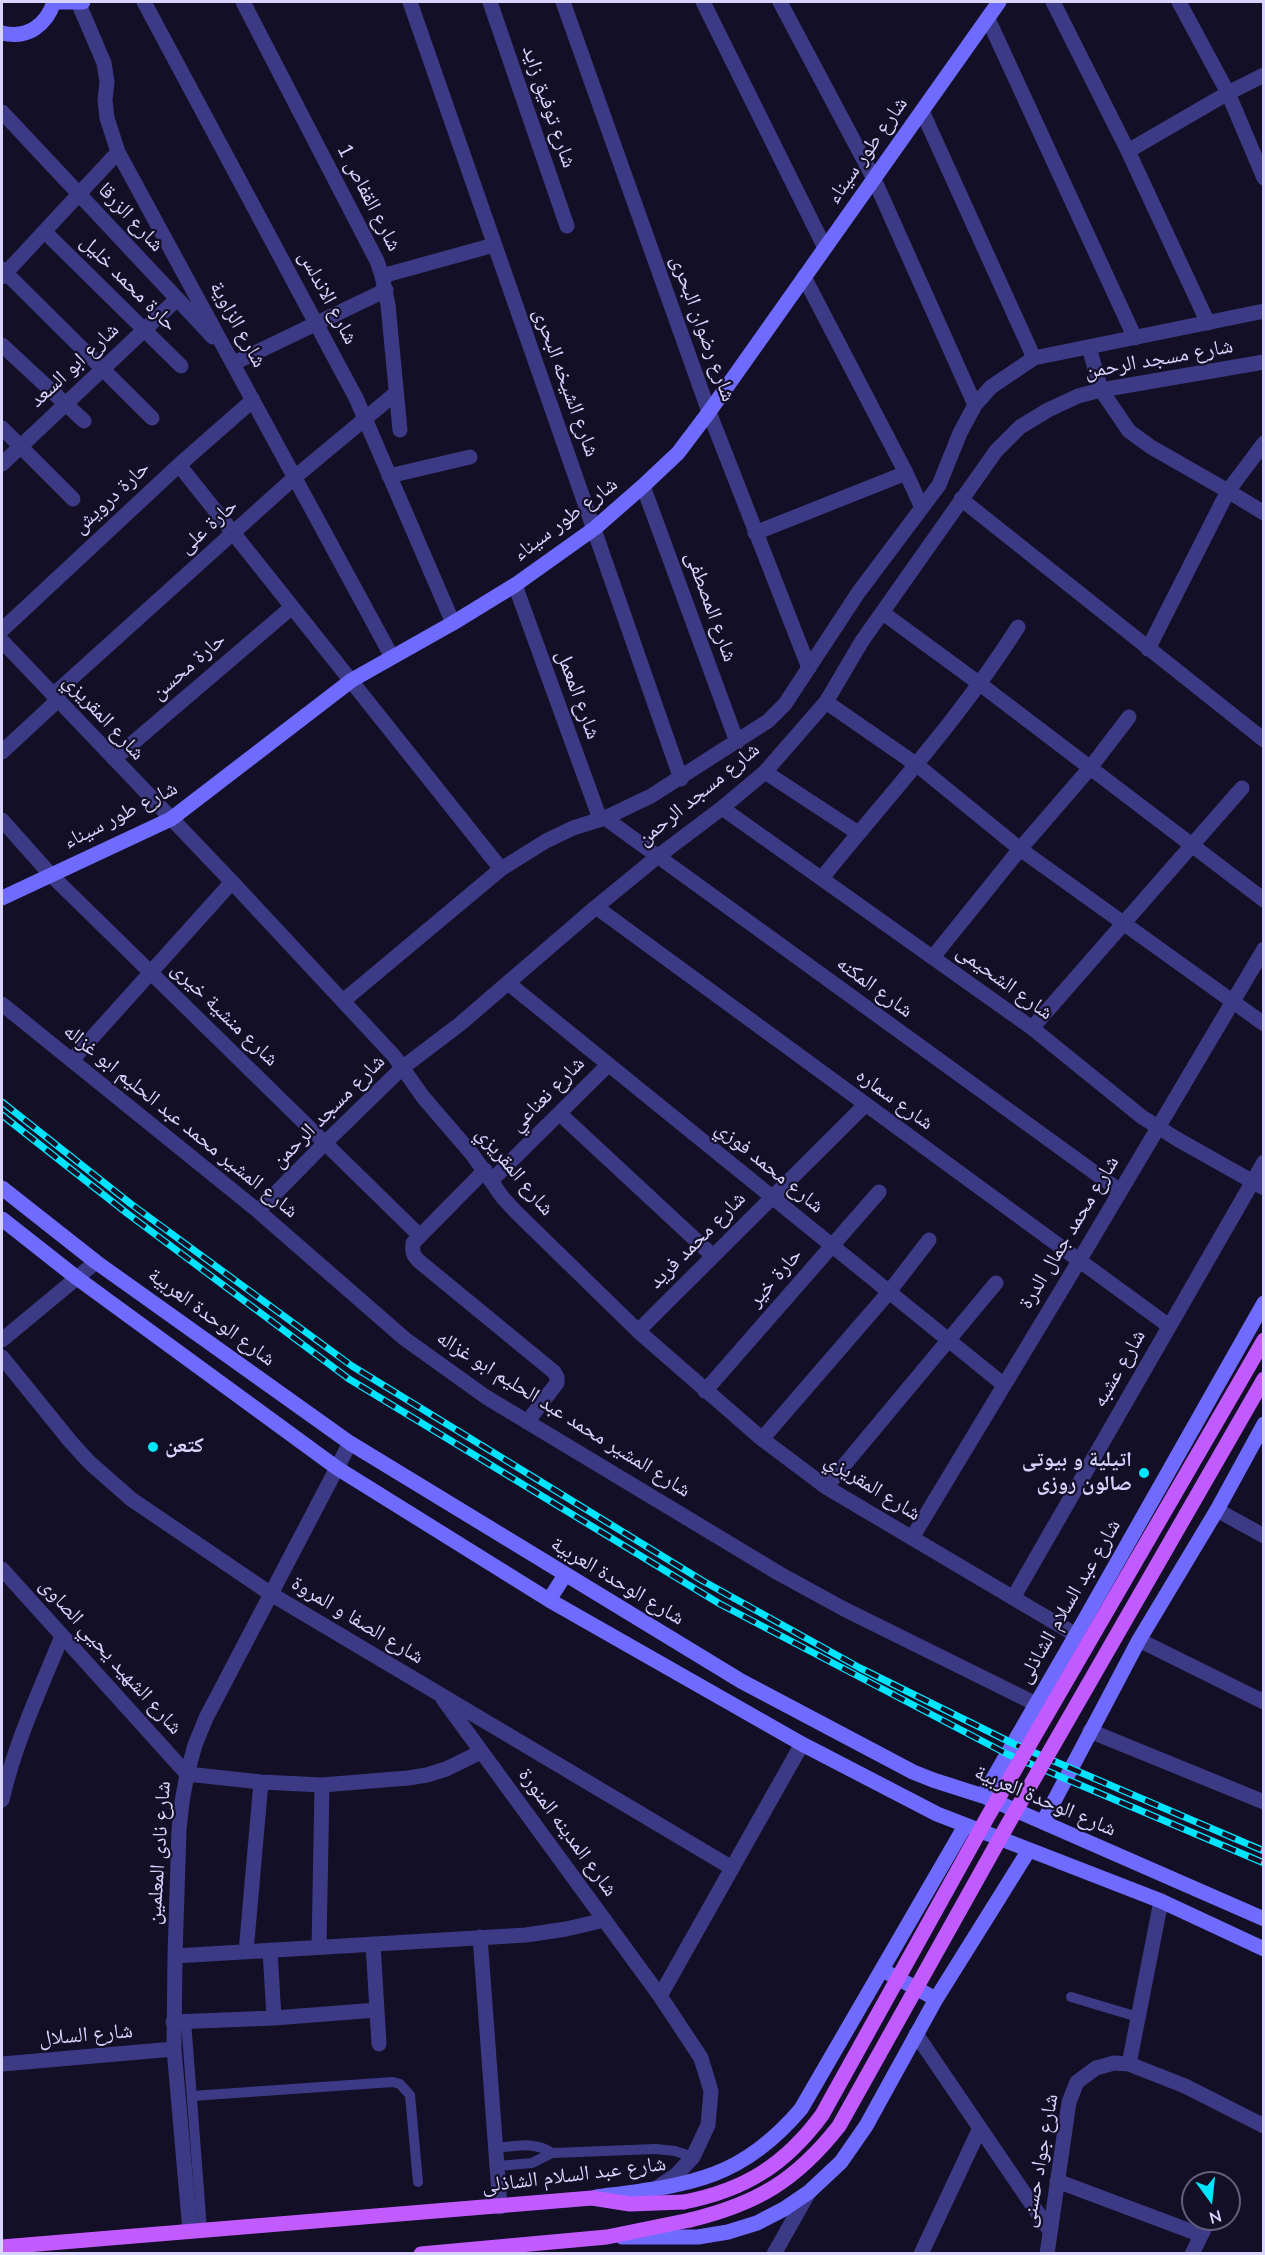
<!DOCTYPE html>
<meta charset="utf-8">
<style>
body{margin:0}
#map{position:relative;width:1265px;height:2255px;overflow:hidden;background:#130f26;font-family:"Nunito Sans",sans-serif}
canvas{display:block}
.frame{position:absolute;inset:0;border:3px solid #d9d4ff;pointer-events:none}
.north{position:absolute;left:1181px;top:2171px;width:60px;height:60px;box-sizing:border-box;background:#130f26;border:2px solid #625e7d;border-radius:50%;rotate:165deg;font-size:16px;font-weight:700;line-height:24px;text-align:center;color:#d9d4ff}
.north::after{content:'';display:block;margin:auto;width:21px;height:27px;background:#00e5ff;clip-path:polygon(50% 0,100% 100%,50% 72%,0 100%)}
</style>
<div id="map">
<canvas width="1265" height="2255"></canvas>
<div class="frame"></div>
<div class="north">N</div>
</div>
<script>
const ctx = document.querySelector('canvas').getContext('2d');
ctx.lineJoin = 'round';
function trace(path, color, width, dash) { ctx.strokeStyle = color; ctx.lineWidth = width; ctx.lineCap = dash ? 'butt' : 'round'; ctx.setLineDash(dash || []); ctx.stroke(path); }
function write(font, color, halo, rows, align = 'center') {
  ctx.font = font + ' "Nunito Sans","Noto Naskh Arabic",sans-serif'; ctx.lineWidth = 4.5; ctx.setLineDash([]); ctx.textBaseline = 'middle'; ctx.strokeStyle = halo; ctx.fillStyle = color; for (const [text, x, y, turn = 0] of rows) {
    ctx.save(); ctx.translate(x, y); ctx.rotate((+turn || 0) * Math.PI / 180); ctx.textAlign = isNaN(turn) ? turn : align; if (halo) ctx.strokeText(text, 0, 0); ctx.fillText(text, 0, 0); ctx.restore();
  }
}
trace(new Path2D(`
 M1071,1997L1138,2017
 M186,2021L202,2230
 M192,2096L393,2082L400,2084L410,2095L418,2182
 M496,2148C516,2146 535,2141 552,2153
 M498,2166L532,2163L552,2153L656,2149L675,2151L693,2157`), '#3d3a85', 10);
trace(new Path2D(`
 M78,2L104,63L107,82L105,100L107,118L118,152L392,657
 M144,2L356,398L453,623
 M243,2L377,261L382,276L388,305L400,430
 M410,2L681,779
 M490,2L567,226
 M563,2L709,412L809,668
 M703,2L825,248
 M780,2L874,179L975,405
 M1053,2L1128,151L1208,323
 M1179,2L1228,93L1264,178
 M988,19L1135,338
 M922,111L1034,358
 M2,112L213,337
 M1128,151L1228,93L1264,75
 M45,232L181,366
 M2,269L152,418
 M382,276L494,245
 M2,277L118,152
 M804,277L906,473L922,508
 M2,345L84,421
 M1089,347L1101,390L1129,431L1151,447L1228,491L1148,649
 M234,363L386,290
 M2,428L73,499
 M1264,443L1228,491L1264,513
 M2,464L177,299
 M179,465L501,869
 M389,476L470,457
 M643,486L737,742
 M961,499L1264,740
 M755,533L906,473
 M515,585L600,819
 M883,613L980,684L1264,900
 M2,630L179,465L253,400
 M2,641L232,882L394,1056L423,1097L472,1154L503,1198L517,1213L638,1331L762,1439L826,1487L1076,1635
 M53,695L295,477L396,393
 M826,702L917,765L1020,849L1090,768L1129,717
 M2,752L58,700
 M114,759L292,607
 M765,772L858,833
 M722,808L1032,1028L1142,1117L1177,1139L1264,1188
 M605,818L1120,1191
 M2,820L50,874L420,1236
 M822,878C889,795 961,717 1018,627
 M596,907L1169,1326
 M933,957L1020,849L1264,1024
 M508,983L1004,1385
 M343,1001L501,869L546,841L573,828L605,818L651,796L768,721L785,704L858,593L939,485L960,433L975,405L991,387L1034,358L1264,311
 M2,1004L258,1211L405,1339L486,1397L780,1574L844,1609L1036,1704
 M1032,1028L1242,788
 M72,1060L232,882
 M560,1114L713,1256
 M485,1170L413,1243C412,1252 413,1256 420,1262L554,1372L557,1377V1383L527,1422
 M491,1181L608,1065
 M258,1211L325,1143L402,1068L460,1024L596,907L657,857L722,808L765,772L826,702L862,641L996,451L1020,427L1048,410L1078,396L1101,390L1264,362
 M638,1331L865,1105
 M2,1340L96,1262
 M2,1357L70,1441L89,1462L131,1499L271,1594L732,1868
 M705,1391L879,1192
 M762,1439L889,1292L929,1240
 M826,1487L996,1283
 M1217,1510L1264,1536
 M912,1538L1079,1261L1264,949
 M2,1569L187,1774L261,1782L322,1785L408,1778L427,1775L446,1769L481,1752
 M1013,1598L1264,1162
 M1139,1640L1264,1702
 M443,1699L660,1996L701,2058L711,2091L708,2125L693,2157L676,2175L655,2189
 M1090,1731L1264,1802
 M2,1800C15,1743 40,1690 62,1636
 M480,1937L500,2207
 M373,1944L379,2044
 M319,1947L322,1785
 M270,1950L274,2018
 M246,1952L261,1782
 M175,1956L526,1935L566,1929L605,1920
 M660,1996L802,1744
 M173,2022L274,2018L377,2010
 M916,2034L1050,2231
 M2,2064L174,2049
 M1129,2064L1161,1901
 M1057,2181L1201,2235
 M190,2231L174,2049L175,1956L179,1830L182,1802L187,1774L195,1745L206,1718L350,1443
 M774,2254L809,2192
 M921,2254L980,2128
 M1047,2254L1069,2102L1077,2082L1096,2068L1114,2063L1129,2064L1185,2086L1264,2126
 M1192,2254L1209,2219`), '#3d3a85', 15);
trace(new Path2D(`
 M57,2H83
 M2,33C27,39 46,26 54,2
 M2,898L171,819L352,680L453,623L515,585L595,528L643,486L678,453L709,412L999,2
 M2,1188L96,1262L350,1443L741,1681L913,1772L933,1780L983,1796L1264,1919
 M2,1219L77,1278L337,1468L549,1600L802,1744L937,1814L1161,1901L1264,1949
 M549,1600L565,1575
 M983,1796L1076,1635L1264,1303
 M1043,1822L1139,1640L1217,1510L1264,1424
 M888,1973L936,1999
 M596,2197C686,2185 739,2182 801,2109L965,1826
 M622,2237H698L728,2232L757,2223L784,2209L809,2192L841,2162L866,2126L936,1999L1029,1850`), '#6f6bff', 15);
trace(new Path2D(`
 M2,2247L592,2198L630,2204L684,2202
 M421,2254L607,2237L690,2220`), '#c25bff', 15);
const rail = new Path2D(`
 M2,1102L131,1204L352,1366L703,1581L860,1668L1014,1744L1264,1851
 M2,1115L128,1214L349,1379L720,1604L1007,1754L1264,1863`);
trace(rail, '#00e5ff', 7);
trace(rail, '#130f26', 4.5, [14]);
trace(new Path2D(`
 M684,2202C745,2190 785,2165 822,2115L988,1816L1264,1340
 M690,2220C756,2204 796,2181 839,2126L1008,1824L1264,1379`), '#c25bff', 15);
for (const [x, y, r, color] of [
 [153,1447,6,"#00e5ff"],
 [1144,1473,6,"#00e5ff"]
]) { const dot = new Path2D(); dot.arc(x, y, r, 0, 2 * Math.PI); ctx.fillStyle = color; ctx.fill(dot); trace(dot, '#130f26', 2); }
write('21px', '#d9d4ff', '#130f26', [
 ["شارع توفيق زايد",548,107,71],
 ["شارع طور سيناء",868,151,-55],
 ["شارع القفاص 1",368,198,63],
 ["شارع الزرقا",130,218,47],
 ["حارة محمد خليل",128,284,45],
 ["شارع الاندلس",327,298,62],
 ["شارع الزاوية",237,325,61],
 ["شارع رضوان البحرى",702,329,70],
 ["شارع مسجد الرحمن",1159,360,-10],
 ["شارع ابو السعد",75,366,-43],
 ["شارع الشيخه البحرى",565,383,70],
 ["حارة درويش",112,498,-43],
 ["شارع طور سيناء",566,520,-37],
 ["حارة على",209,527,-42],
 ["شارع المصطفى",710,607,70],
 ["حارة محسن",189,667,-41],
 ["شارع المعمل",577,695,70],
 ["شارع المقريزي",103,718,47],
 ["شارع مسجد الرحمن",699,795,-39],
 ["شارع طور سيناء",121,816,-27],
 ["شارع الشحيمى",1004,983,36],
 ["شارع المكنه",874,988,36],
 ["شارع منشية خيرى",224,1015,44],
 ["شارع نعناعي",548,1095,-45],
 ["شارع سماره",894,1100,36],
 ["شارع مسجد الرحمن",329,1112,-45],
 ["شارع المشير محمد عبد الحليم ابو غزاله",180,1122,39],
 ["شارع محمد فوزي",769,1168,39],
 ["شارع المقريزي",514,1172,50],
 ["شارع محمد جمال الدرة",1070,1233,-59],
 ["شارع محمد فريد",698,1241,-45],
 ["حارة خير",776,1278,-49],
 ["شارع الوحدة العربية",211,1318,36],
 ["شارع عشبه",1120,1369,-60],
 ["شارع المشير محمد عبد الحليم ابو غزاله",563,1415,32],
 ["شارع المقريزي",872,1488,32],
 ["شارع الوحدة العربية",617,1582,31],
 ["شارع عبد السلام الشاذلى",1070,1602,-60],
 ["شارع الصفا و المروة",357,1621,31],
 ["شارع الشهيد يحيي الصاوى",110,1657,48],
 ["شارع الوحدة العربية",1045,1802,23],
 ["شارع المدينه المنورة",567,1833,54],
 ["شارع نادى المعلمين",160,1853,-86],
 ["شارع السلال",86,2036,-5],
 ["شارع جواد حسنى",1041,2161,-80],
 ["شارع عبد السلام الشاذلى",574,2176,-7]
]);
write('bold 21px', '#d9d4ff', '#130f26', [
 ["كتعن",165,1447],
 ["اتيلية و بيوتى",1132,1461,"right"],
 ["صالون روزى",1132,1485,"right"]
], 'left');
</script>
